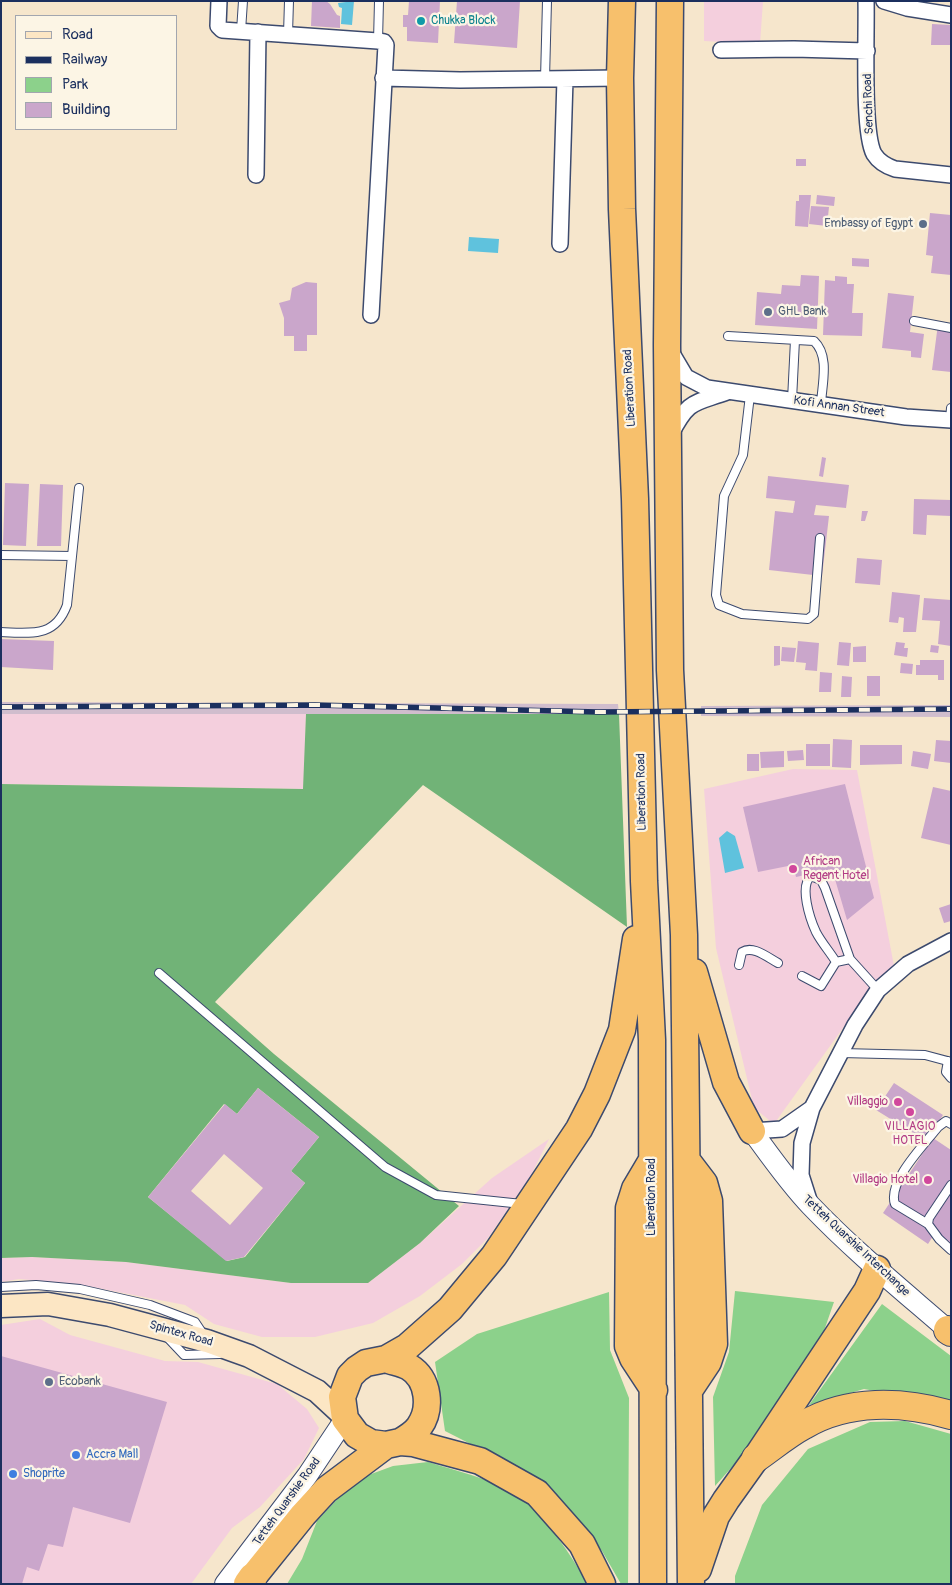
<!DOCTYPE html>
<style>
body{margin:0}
#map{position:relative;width:952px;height:1585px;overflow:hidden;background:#f6e6cc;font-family:Pangolin,sans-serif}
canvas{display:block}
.frame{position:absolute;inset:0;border:2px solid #1b2f5e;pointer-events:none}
.legend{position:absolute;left:15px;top:15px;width:162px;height:115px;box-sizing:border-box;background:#fcf5e5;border:1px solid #a2a6af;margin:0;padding:6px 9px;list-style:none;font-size:15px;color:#1b2f5e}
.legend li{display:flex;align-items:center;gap:10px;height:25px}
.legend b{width:25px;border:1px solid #a2a6af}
</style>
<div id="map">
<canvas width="952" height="1585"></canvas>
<div class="frame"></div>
<ul class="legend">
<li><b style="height:6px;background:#fce6c4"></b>Road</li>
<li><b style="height:6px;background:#1b2f5e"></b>Railway</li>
<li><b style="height:14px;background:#8cd18b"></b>Park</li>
<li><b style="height:14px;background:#caa6cb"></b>Building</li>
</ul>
</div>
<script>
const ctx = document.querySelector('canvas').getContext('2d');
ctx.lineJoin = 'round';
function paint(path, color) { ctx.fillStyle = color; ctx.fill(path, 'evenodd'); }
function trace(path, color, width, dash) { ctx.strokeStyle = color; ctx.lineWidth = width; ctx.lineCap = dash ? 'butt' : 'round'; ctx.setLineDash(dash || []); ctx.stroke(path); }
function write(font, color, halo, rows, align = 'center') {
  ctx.font = font + ' Pangolin,sans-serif'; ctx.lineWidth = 4.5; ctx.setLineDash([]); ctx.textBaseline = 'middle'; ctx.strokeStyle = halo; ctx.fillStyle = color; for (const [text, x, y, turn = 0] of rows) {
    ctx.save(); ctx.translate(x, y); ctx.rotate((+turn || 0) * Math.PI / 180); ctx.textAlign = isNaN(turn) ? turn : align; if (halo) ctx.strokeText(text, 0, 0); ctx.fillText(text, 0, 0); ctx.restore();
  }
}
paint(new Path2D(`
 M704,1H763L760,44L704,41Z
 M1,714H306L304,789L1,784Z
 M793,769L857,770L894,966L858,1007L774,1124L754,1108L716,948L704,789Z
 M549,1139L531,1175L488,1238L462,1264L420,1296L373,1323L315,1337H262L214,1324L185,1305L77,1284L19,1279L1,1282V1258L32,1257L126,1262L291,1283H368L420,1243L492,1178Z
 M40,1319L70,1335L165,1361L198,1362L277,1384L307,1409L319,1428L304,1459L260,1507L232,1528L191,1584H1V1325Z`), '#f4cfdd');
paint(new Path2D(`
 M1,702L618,704L619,714H1Z
 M951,705V717L701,716V706Z`), '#d0bdcd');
paint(new Path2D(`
 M735,1291L834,1302L818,1348L766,1429L715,1486L713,1397L729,1352Z
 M609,1292L610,1350L629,1398L628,1584H621L602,1551L556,1497L508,1463L445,1431L435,1362L477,1334Z
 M882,1304L951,1356V1405L864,1389L809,1405Z
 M905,1421L951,1434V1584H735V1576L762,1505L808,1449L870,1422Z
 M428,1462C454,1470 502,1482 522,1498C550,1522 569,1553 588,1584H287L302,1559L317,1521L355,1480L393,1466Z`), '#8cd18b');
paint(new Path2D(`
 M306,714H619L627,927L423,785L215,1002L274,1054L459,1206L420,1243L368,1283H291L126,1262L32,1257L1,1258V784L303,789ZM258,1088L319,1137L291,1171L305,1183L245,1257L227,1261L148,1197L224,1104L237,1114Z`), '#71b377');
paint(new Path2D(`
 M354,1L352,25L341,24L342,8L339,7L338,3Z
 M469,237L499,239L498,253L468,251Z
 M727,831L735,836L744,868L725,873L719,838Z`), '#5fc2dd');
paint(new Path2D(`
 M312,1H326L330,4L337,15L340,16V28L311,26Z
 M409,1H440L438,43L407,41V27H403V15H408Z
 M457,1H520L517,48L454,43Z
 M932,24L951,25V45H931Z
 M796,159H806V166H796Z
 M799,195H811L808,227L795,226L796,201H799Z
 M817,195L835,197L834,206L816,204Z
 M811,206L829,207L827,226L809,224Z
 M930,213L951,215V275L931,273L933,256L926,255Z
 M852,258L869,259V267L852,266Z
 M801,275L819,276L817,329L755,325L757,292L781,294L782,285L800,286Z
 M835,276L847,277V284H854L852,313H863L862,336L823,335L825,280L835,281Z
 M306,282L317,283V335H307V351H294V336H284V318L279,303L290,300L292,288Z
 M888,293L914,296L910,332L924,334L921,358L911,357V351L882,348Z
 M938,324L951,325V372L932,370Z
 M822,457L826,458L823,477L819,476Z
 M768,476L849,485L846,508L816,505L814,515L829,516L822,576L769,570L775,511L793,513L795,501L766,498Z
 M5,483L29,484L26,546L3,545Z
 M40,484L63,485L61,546H37Z
 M914,499L951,500V516L927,515L926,535L913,534Z
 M862,511H868L865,521H861Z
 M857,558L882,560L880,585L855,583Z
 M892,592L920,595L916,632H903L904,618L899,617L898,623L889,622Z
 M924,598L951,600V646L938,644L940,621L922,620Z
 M1,639L54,641L53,670L1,667Z
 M798,641L819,643L817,671L805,670L806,663L796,662Z
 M839,642L851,643L849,666L837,665Z
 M896,642L905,643L904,648H908L907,657L894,655Z
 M931,645L939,646L938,653L930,652Z
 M774,646H780V665L774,666Z
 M866,646V662H853V647Z
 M782,647L796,648L794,662L781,661Z
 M920,660H944V680H938V675H916V665H920Z
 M901,663L913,664L912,674L900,673Z
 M820,672L832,673L831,692H819Z
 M842,676L852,677L851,697H841Z
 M867,676H880V696H867Z
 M833,739L852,740L851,768L832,767Z
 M936,740L951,741V763L934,761Z
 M806,744H830V766H806Z
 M860,745H902V764L860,765Z
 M803,750L804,760L788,761L787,751Z
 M784,751V767L761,768L760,752Z
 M913,751L931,754L928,769L911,766Z
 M747,754H759V771H747Z
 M845,784L874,898L847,920L832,869L796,877L793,865L758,872L743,807Z
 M933,787L951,791V845L921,838Z
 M951,904V921L944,923L939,908Z
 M894,1083L943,1115L926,1141L876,1110Z
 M258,1088L319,1137L291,1171L305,1183L244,1257L226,1261L148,1197L225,1104L237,1114ZM224,1154L263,1188L230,1225L191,1191Z
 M933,1138L951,1150V1243L935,1233L928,1244L883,1213Z
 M1,1356L167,1402L130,1523L73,1507L63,1547L48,1544L39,1571L27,1567L22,1584H1Z`), '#caa6cb');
const service = new Path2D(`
 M241,31L243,1
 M288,34L289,1
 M378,41L379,1
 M545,79L547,1
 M914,321L951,328
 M728,336L814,341C830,356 822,384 821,404
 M750,395L743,455L724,496L716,595L719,605L742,614L808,619L814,614L820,538
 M792,400L795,340
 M950,420L951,408
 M1,555L72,556
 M1,632C31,633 55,638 67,605L79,488
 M836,962C830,952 821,942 816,932C810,919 799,886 811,876L821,880L825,888L850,959L878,990
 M739,965L742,952C753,945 767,957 778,963
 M159,973L385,1167L436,1195L522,1204
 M802,976L821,986L836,962L850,959
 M841,1053L925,1055L951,1062
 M948,1061L946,1072L951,1078
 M951,1124L946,1121L938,1127C924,1145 887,1182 895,1204L928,1224L939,1239L951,1250
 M928,1224L929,1218L951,1185
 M1,1287L36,1285L80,1289L150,1305L195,1322L203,1334
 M167,1337L184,1355L220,1354`);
const minor = new Path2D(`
 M219,1L218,26L222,30L378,41L384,42L386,45L371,315
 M866,1C867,32 862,132 874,154C879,162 886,166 895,169L951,175
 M884,1L907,8L951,15
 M721,50L794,49L867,51
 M383,78L460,80L620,78
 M256,175L258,32
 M560,244L565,79
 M670,350L686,377L707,388L906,417L951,420
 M671,434C689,399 694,404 727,392
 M752,1131L782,1129L812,1108
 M809,1200L801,1175L802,1143L812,1108L855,1025L878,990L908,964L951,941`);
const tertiary = new Path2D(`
 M752,1131C771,1157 789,1183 811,1206C854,1251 902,1290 948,1330
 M225,1584L307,1476L345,1419`);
const secondary = new Path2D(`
 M1,1306L48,1304L110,1315L207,1341L249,1356L317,1391L343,1415`);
const trunk = new Path2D(`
 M622,1L620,78L622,209L635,499L644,881L652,1040L653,1584
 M670,1L667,345L670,670L684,935L691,1584
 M694,972L726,1082L752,1131
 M651,1162L635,1189L629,1208L628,1346L633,1358L654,1390
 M688,1162L704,1183L709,1201L714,1344L708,1362L690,1389
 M386,1359C393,1362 402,1363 409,1367C429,1379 432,1409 419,1427C414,1434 407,1438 400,1442
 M698,1569L716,1516L726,1500L756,1458L867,1291L877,1269
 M253,1577L303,1515L326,1490L386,1445
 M602,1584L582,1544L537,1493L480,1461L413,1443L400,1442L386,1445L371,1443L357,1435L345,1419L342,1397L350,1376L357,1369L366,1363L386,1359L407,1347L450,1309L494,1256L579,1129L597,1094L622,1030L636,939`);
const motorway = new Path2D(`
 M948,1330L951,1332
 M756,1458C772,1447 787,1434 804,1425C848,1399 902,1401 951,1415
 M248,1584L253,1577`);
trace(service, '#3c4a6e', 10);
trace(minor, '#3c4a6e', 18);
trace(tertiary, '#3c4a6e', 22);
trace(secondary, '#3c4a6e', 25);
trace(trunk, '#3c4a6e', 29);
trace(motorway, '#3c4a6e', 30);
trace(service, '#fff', 8);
trace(minor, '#fff', 15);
trace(tertiary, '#fff', 20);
trace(secondary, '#fce6c4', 22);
trace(trunk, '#f7c06c', 26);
trace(motorway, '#f7c06c', 28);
const rail = new Path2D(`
 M1,707L315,705L598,712L951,709`);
trace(rail, '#1b2f5e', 5.5);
trace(rail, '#fcf5e5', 4, [11]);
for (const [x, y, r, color] of [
 [421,21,5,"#0f9aa8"],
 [923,224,5,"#5c6f8a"],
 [768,312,5,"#5c6f8a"],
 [793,869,5,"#d1479c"],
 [898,1102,5,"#d1479c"],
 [910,1112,5,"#d1479c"],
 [928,1180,5,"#d1479c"],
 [49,1382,5,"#5c6f8a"],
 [76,1455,5,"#3f7fe0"],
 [13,1474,5,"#3f7fe0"]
]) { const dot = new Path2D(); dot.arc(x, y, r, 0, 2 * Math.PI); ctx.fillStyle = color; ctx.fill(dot); trace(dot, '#fcf5e5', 2); }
write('12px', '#0d838f', '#fcf5e5', [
 ["Chukka Block",431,21]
], 'left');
write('12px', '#1b2f5e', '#fcf5e5', [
 ["Senchi Road",869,104,-92],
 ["Liberation Road",630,388,-93],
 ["Kofi Annan Street",839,407,8],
 ["Liberation Road",642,792,-91],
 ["Liberation Road",652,1197,-90],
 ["Tetteh Quarshie Interchange",856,1246,43],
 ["Spintex Road",181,1334,16],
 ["Tetteh Quarshie Road",287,1502,-54]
]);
write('12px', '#4e5e75', '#fcf5e5', [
 ["Embassy of Egypt",913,224,"right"],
 ["GHL Bank",778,312],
 ["Ecobank",59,1382]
], 'left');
write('12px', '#b23c85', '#fcf5e5', [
 ["African",803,862,"left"],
 ["Regent Hotel",803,876,"left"],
 ["Villaggio",888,1102],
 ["VILLAGIO",910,1127,"center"],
 ["HOTEL",910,1141,"center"],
 ["Villagio Hotel",918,1180]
], 'right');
write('12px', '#366cbe', '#fcf5e5', [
 ["Accra Mall",86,1455],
 ["Shoprite",23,1474]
], 'left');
</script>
